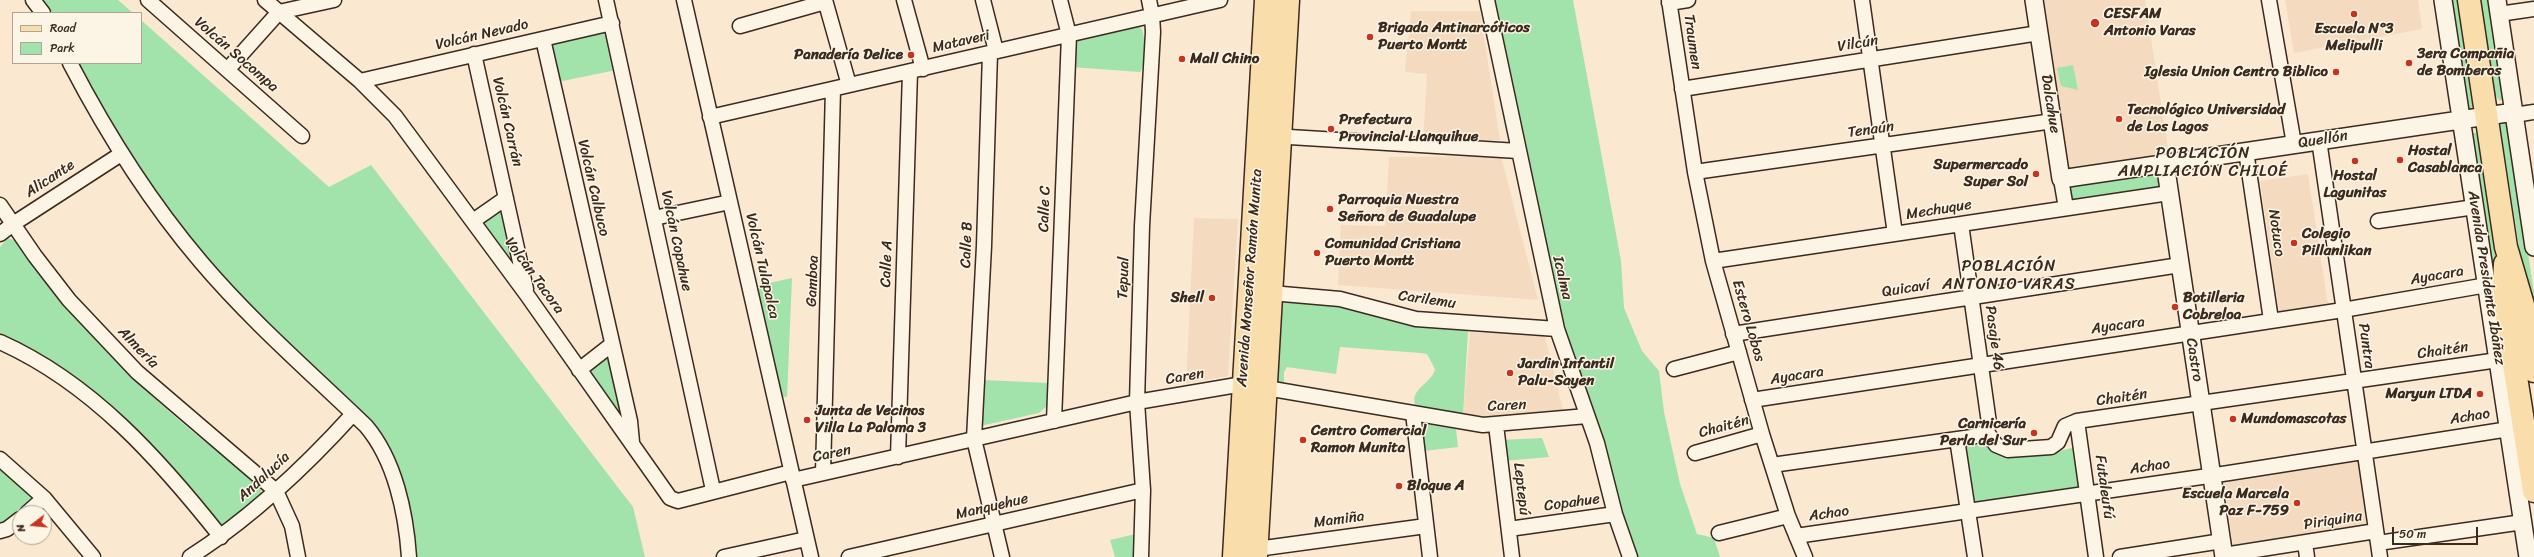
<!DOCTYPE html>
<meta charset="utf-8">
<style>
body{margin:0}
#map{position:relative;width:2534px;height:557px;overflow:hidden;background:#fae8d1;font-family:Sriracha,sans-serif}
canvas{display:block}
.legend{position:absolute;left:12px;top:12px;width:130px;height:52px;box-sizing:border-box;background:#fcf5e5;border:1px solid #afa495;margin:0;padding:5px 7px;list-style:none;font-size:12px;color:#3b2a1e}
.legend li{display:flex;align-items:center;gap:8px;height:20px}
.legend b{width:20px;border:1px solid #afa495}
.north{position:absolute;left:12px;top:505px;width:40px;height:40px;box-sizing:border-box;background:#fcf5e5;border:1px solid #afa495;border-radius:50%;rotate:254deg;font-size:11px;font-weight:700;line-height:16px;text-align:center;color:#3b2a1e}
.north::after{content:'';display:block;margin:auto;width:14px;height:18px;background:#c8321e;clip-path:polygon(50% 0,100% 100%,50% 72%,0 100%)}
.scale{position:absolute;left:2392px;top:527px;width:86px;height:18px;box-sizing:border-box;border:2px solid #3b2a1e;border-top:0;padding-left:5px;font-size:12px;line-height:14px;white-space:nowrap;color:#3b2a1e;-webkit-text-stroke:3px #fcf5e5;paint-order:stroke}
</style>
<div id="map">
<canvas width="2534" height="557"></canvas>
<ul class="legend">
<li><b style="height:5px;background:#f9deab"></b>Road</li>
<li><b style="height:11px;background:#a2e2ab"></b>Park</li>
</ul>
<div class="north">N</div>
<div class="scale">50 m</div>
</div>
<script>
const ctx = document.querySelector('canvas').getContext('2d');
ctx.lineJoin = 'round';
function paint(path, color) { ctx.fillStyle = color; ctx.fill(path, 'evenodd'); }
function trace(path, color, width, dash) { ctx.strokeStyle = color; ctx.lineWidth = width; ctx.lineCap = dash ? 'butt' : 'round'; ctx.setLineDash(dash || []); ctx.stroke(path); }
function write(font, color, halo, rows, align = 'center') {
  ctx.font = font + ' Sriracha,sans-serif'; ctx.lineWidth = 3; ctx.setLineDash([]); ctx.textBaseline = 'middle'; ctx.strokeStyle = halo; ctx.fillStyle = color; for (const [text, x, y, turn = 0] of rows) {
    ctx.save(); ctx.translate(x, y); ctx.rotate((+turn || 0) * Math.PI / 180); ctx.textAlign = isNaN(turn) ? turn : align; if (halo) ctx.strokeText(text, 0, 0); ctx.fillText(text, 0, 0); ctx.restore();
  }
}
paint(new Path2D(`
 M2039,0H2145L2169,154L2063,169Z
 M2285,0H2418L2422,29L2294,53Z
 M1411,11H1480L1500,140L1423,143L1427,74L1405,72Z
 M1501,156L1538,300L1338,285L1341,225L1385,226L1389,157Z
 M2308,174L2328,305L2279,312L2260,181Z
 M1194,218L1238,219L1228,376L1186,383Z
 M1470,332L1545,336L1563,410L1483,418L1463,417Z
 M2360,457L2371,528L2234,549L2222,478Z`), '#f4dbc0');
paint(new Path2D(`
 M43,0H118L133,13H53Z
 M1491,0H1573L1621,261L1624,308L1642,351L1659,371L1664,412L1680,484L1697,534L1714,538L1720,557H1635L1561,328Z
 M2448,0H2457L2473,104L2471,110L2467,111Z
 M2481,0H2490L2504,97L2500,101L2495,95Z
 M141,20L329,187L371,165L633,507L645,557H417L407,498L399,470L382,433L252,308L204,257L130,158L78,63H141Z
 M1138,25C1147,28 1146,67 1140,72L1071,67L1075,40Z
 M599,32L605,33L608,37L616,70L558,82L551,44Z
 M2073,65L2078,90L2061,86L2057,68Z
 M2502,121L2507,122L2509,125L2534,293V340L2500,126Z
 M2472,133H2476L2478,136C2492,230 2504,324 2517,419C2523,465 2534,511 2534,557L2469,135Z
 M2156,172L2160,185L2158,189L2069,204L2066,181Z
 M501,207L516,269L480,221Z
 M8,238L16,241C63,308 118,368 180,421C206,444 235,463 260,486L262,494L258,499L225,526H220L151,448L0,337V247Z
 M792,278L787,397H781L755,286Z
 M1281,300L1346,306L1399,323L1468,330L1463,416L1416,406C1408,389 1432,384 1435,369L1427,354L1421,353L1340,347L1336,374L1287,367L1284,372V384L1278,383L1272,376Z
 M606,357L610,362L625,422L587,375L588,368Z
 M983,380L1049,383L1047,406L1039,413L980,426Z
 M1425,424L1456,429L1458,447L1424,451L1421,427Z
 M1542,438L1549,457L1503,461L1500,440Z
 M1985,438L2055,452L2076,447L2083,483L2078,489L1976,503L1973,501L1964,444Z
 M0,465L34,499L23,510L0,525Z
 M1136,534L1135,557H1115L1110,540Z`), '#a2e2ab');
const minor = new Path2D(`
 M33,0L43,13
 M148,0L302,136
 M265,0L360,81L395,116L527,295L670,498L678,501L791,472
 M606,0L713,490
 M684,0L811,557
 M825,0L849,85
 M904,0L923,69
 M983,0L996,51
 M1487,0L1557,329L1597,443L1615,514L1630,557
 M1669,0L1695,172L1713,261L1762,434L1788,516L1805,557
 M1862,0L1895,234
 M2269,0L2294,144
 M1669,3L1688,0
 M2499,14L2534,9
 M740,26L825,2
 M543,39L630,421L632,442
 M990,53L984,246L974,439L1002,557
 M474,54L526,289
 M70,63C107,134 149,201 201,262C251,321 310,372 366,426C395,460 406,513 409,557
 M228,69L279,12L334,0
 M360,81L612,23
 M1682,89L2039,33
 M2514,115L2534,112
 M710,117L1220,0
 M1273,136L1518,151
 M2319,140L2380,557
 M2246,151L2271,320
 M1695,172L2053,121
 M2061,179L2066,208
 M0,205L35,256L69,300L137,372L276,491L292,526L298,557
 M654,218L730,202
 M473,221L506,198
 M2378,221L2475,207
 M1961,224L1989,423L1987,432
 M0,234L13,224L121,154
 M1713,261L2169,193
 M1271,293L1340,299L1416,319L1557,329
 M1733,334L2180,265
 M0,342C92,383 160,460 221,537
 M1674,369L1739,352
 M579,370L611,345
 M1752,400L2343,310L2487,285
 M1413,413L1430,557
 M1054,421L1069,35L1060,0
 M2077,421L2096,557
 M1496,425L1512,557
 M1987,432L1996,445L2008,450L2051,447L2058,442L2065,426L2077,421L2498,360
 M1957,439L1975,557
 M1695,453L1762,434
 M898,457L910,72
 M0,459L44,498L93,557
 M1772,465L1972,437L1987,432
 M823,473L833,89
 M793,480L1137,402L1243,384L1483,425L1587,416
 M27,513L44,498
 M1509,529L1615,514
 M0,531L7,529L20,519
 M1719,533L1788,516
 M1796,536L2229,473L2509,429
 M2305,543L2307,557
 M2378,543L2523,522
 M1257,549L1426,526
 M2224,555L2376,531
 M190,557C251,518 305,467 353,414
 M724,557L806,539
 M849,557L1143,490
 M1141,557L1143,490L1137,402L1142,226L1153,32L1152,15L1149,0
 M2120,557L2222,541`);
const tertiary = new Path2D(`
 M2034,0L2061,179L2514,112
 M2443,0L2528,557
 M2497,0L2534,247
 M2165,163L2224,557`);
const primary = new Path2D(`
 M2469,0L2506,247L2523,305L2534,371
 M2505,264L2504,282L2507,320L2534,491
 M1234,557L1266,0
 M1256,557L1288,0`);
trace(minor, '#3b2a1e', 17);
trace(tertiary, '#3b2a1e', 20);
trace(primary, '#3b2a1e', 25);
trace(minor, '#fcf5e5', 14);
trace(tertiary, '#fcf5e5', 17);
trace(primary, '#f9deab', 22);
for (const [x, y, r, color] of [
 [2354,14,4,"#c8321e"],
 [2095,23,5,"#c8321e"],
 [1370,37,4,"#c8321e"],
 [911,55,4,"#c8321e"],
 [1182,59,4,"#c8321e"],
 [2409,63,4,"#c8321e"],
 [2336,72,4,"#c8321e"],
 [2119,119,4,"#c8321e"],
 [1331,129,4,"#c8321e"],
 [2400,160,4,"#c8321e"],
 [2355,161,4,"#c8321e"],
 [2036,174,4,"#c8321e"],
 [1330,209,4,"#c8321e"],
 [2294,243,4,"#c8321e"],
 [1317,253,4,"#c8321e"],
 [1212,298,4,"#c8321e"],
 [2175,307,4,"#c8321e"],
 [1510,373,4,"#c8321e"],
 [2480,394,4,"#c8321e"],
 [2233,419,4,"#c8321e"],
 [807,420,4,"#c8321e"],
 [2034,433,4,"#c8321e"],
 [1303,440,4,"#c8321e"],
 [1399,486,4,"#c8321e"],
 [2297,503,4,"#c8321e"]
]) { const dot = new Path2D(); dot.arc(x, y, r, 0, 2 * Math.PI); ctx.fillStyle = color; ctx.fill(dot); trace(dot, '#fcf5e5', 1.5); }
write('bold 15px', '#3b2a1e', '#fcf5e5', [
 ["CESFAM",2104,14],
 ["Antonio Varas",2104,31],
 ["Brigada Antinarcóticos",1378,28],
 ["Puerto Montt",1378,45],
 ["Escuela N°3",2354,29,"center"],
 ["Melipulli",2354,46,"center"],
 ["3era Compañia",2417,54],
 ["de Bomberos",2417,71],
 ["Panadería Delice",903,55,"right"],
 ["Mall Chino",1190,59],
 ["Iglesia Union Centro Biblico",2328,72,"right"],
 ["Tecnológico Universidad",2127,110],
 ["de Los Lagos",2127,127],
 ["Prefectura",1339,120],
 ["Provincial Llanquihue",1339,137],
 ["Hostal",2408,151],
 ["Casablanca",2408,168],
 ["Supermercado",2028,165,"right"],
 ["Super Sol",2028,182,"right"],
 ["Hostal",2355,176,"center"],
 ["Lagunitas",2355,193,"center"],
 ["Parroquia Nuestra",1338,200],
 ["Señora de Guadalupe",1338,217],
 ["Colegio",2302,234],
 ["Pillanlikan",2302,251],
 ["Comunidad Cristiana",1325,244],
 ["Puerto Montt",1325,261],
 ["Shell",1204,298,"right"],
 ["Botilleria",2183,298],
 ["Cobreloa",2183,315],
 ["Jardin Infantil",1518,364],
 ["Palu-Sayen",1518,381],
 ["Maryun LTDA",2472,394,"right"],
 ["Junta de Vecinos",815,411],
 ["Villa La Paloma 3",815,428],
 ["Mundomascotas",2241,419],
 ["Carnicería",2026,424,"right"],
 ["Perla del Sur",2026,441,"right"],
 ["Centro Comercial",1311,431],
 ["Ramon Munita",1311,448],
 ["Bloque A",1407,486],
 ["Escuela Marcela",2289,494,"right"],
 ["Paz F-759",2289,511,"right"]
], 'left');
write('15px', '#3b2a1e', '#fcf5e5', [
 ["Volcán Nevado",482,35,-13],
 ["Mataveri",961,42,-13],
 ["Traumen",1692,42,82],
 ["Vilcún",1858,44,-9],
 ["Volcán Socompa",236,55,41],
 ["Dalcahue",2050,104,81],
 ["Volcán Carrán",507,122,77],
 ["Tenaún",1871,130,-8],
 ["Quellón",2323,140,-9],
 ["Alicante",50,179,-33],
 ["Volcán Calbuco",593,188,77],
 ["Calle C",1045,209,-88],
 ["Mechuque",1939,210,-9],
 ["Notuco",2276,233,82],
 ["Volcán Copahue",676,241,78],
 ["Calle B",967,245,-88],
 ["Calle A",887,264,-88],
 ["Volcán Tulapalca",762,266,77],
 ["Volcán Tacora",534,276,54],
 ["Ayacara",2437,276,-10],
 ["Tepual",1124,278,-88],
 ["Avenida Monseñor Ramón Munita",1250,278,-86],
 ["Icalma",1562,278,77],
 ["Avenida Presidente Ibáñez",2486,278,81],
 ["Gamboa",813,281,-88],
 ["Quicaví",1906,289,-9],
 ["Carilemu",1427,300,8],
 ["Estero Lobos",1748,321,74],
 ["Ayacara",2118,326,-8],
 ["Pasaje 46",1994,338,82],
 ["Puntra",2366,346,82],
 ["Almería",138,348,46],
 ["Chaitén",2443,351,-8],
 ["Castro",2194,360,81],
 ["Ayacara",1797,376,-9],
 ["Caren",1185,377,-10],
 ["Chaitén",2122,398,-8],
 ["Caren",1507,406,-3],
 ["Achao",2470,417,-9],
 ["Chaitén",1724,427,-15],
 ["Caren",832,454,-12],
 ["Achao",2150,467,-8],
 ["Andalucía",264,477,-43],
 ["Futaleufú",2104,487,82],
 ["Leptepú",1521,489,83],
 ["Copahue",1572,503,-8],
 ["Manquehue",992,507,-13],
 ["Achao",1829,514,-8],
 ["Mamiña",1339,520,-8],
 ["Piriquina",2333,521,-9]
]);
ctx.letterSpacing = '1px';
write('16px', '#3b2a1e', '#fcf5e5', [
 ["POBLACIÓN",2203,154],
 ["AMPLIACIÓN CHILOÉ",2203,172],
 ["POBLACIÓN",2009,267],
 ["ANTONIO VARAS",2009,285]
]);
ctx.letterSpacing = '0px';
</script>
